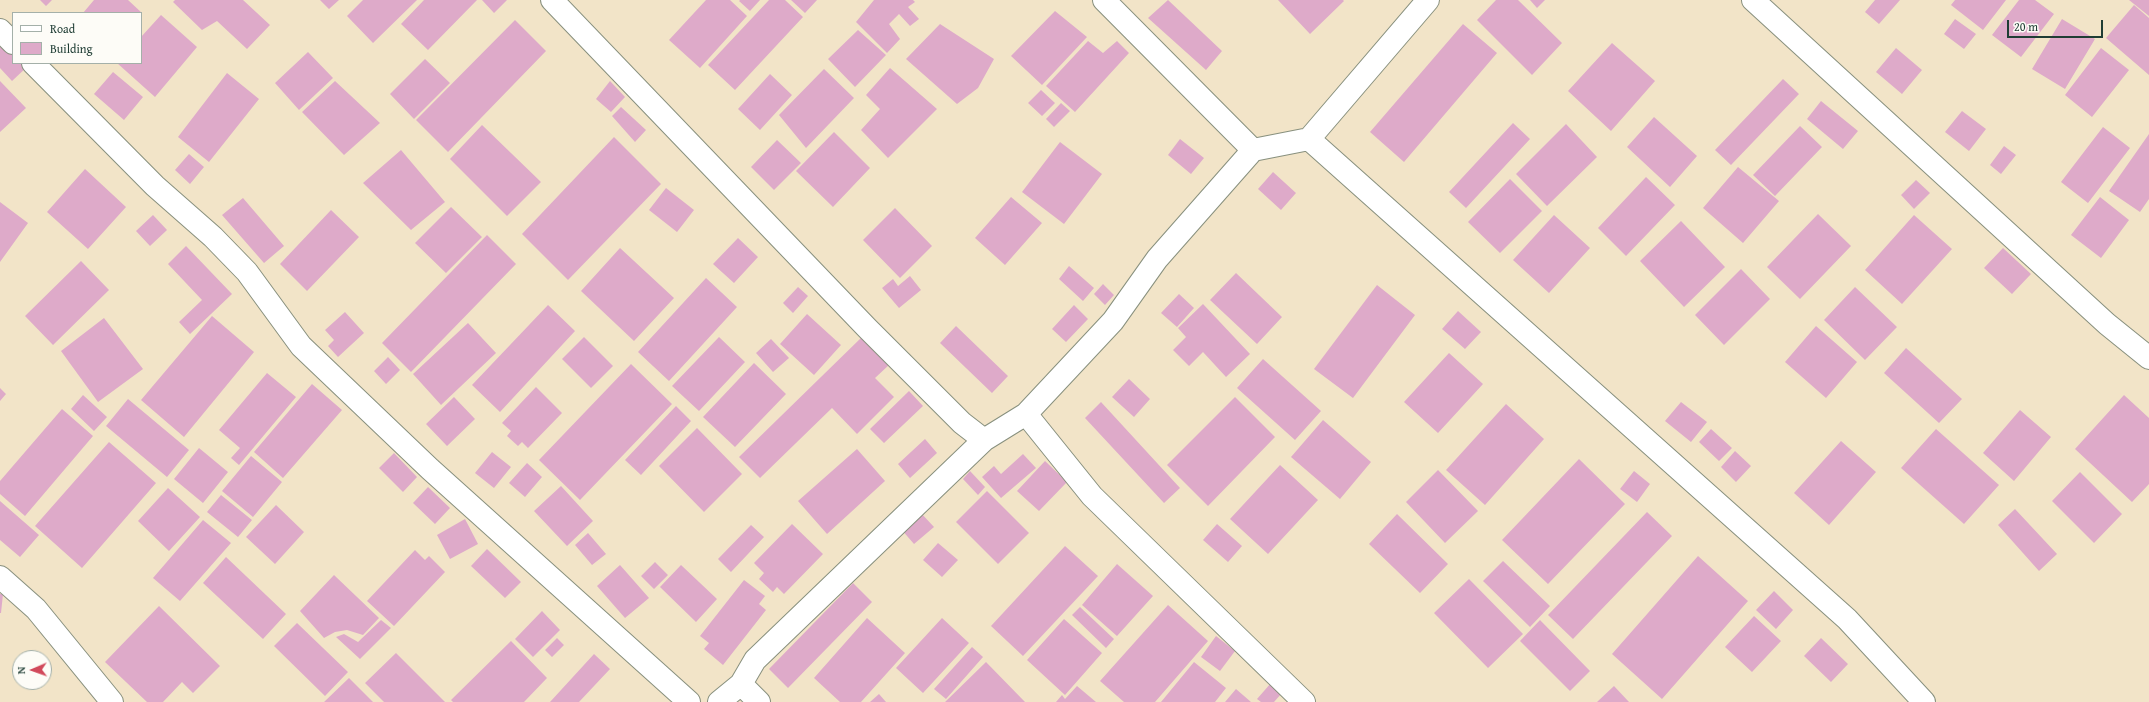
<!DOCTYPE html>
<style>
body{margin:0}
#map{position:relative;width:2149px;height:702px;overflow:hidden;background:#f2e4c8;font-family:"Gentium Book Plus",serif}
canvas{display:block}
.legend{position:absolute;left:12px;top:12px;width:130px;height:52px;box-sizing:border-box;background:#fdfcf7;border:1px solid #a4b0a9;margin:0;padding:5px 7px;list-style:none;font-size:12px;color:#1f3d34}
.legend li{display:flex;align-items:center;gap:8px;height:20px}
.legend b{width:20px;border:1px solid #a4b0a9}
.north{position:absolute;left:12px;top:650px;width:40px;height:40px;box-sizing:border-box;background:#fdfcf7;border:1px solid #a4b0a9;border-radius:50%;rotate:268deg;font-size:11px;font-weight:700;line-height:16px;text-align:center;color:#1f3d34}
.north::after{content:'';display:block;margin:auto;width:14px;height:18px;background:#d1495b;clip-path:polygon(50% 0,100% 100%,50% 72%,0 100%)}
.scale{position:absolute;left:2007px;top:20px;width:96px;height:18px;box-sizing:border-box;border:2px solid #1f3d34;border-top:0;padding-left:5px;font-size:12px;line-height:14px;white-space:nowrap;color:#1f3d34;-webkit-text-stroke:3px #fdfcf7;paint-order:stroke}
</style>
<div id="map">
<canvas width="2149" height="702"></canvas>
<ul class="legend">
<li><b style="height:5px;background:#fff"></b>Road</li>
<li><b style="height:11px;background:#deaac9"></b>Building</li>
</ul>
<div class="north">N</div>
<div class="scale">20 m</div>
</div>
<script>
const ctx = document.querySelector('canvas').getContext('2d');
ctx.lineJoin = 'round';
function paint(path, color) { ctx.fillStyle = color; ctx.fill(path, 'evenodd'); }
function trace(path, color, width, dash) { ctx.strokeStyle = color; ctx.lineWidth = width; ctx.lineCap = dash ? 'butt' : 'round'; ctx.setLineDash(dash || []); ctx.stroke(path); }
paint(new Path2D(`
 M40,0H52L46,6Z
 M94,0H128L142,13H83Z
 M175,0H243L270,25L247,49L217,21L202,30L173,2Z
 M320,0H339L329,9Z
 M363,0H417L373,43L347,16Z
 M424,0H477L428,50L401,24Z
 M482,0H507L494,13Z
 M706,0H730L747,16L700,68L669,40Z
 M740,0H760L750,11L739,1Z
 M769,0H785L803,17L735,90L708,65Z
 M791,0H817L805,13Z
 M874,0H913L915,2L908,7L919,19L910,26L899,14L889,24L900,39L887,53L856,22Z
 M1168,0L1222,51L1206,70L1148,18Z
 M1278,0H1343L1344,1L1310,34Z
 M1496,0H1518L1562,43L1532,75L1477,20Z
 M1530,0H1545L1537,8Z
 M1875,0H1900L1879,24L1865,12Z
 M1955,0H2006L1983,30L1951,5Z
 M2019,0H2035L2054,14L2021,57L1992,35Z
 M2129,0H2149V16Z
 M2134,5L2149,18V75L2106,38Z
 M1055,11L1087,37L1042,85L1011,56Z
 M161,15L197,47L155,97L117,63H141V37Z
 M1955,19L1976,34L1964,49L1944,34Z
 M2062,19L2095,39L2065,89L2032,69Z
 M515,20L546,51L448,152L416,120Z
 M940,24L994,59L978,88L957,104L906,59Z
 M1463,24L1497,53L1404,162L1370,132Z
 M858,30L886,55L855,87L828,59Z
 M1088,41L1103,53L1117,41L1129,53L1075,112L1046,86Z
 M1612,43L1655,81L1611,131L1568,91Z
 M0,45L13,50V63H25L28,66L12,81L0,68Z
 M1896,48L1922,70L1902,94L1876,72Z
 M2101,48L2129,70L2092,117L2065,95Z
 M308,52L333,78L299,110L275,83Z
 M425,59L450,83L414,119L390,94Z
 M890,68L937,109L888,158L861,130L880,109L866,95Z
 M824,69L854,98L806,148L779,115Z
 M113,72L143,97L124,120L94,94Z
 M227,73L259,99L209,162L178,137Z
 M770,74L792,95L760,130L738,109Z
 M1783,79L1799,94L1731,165L1715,150Z
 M0,81L26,108L0,132Z
 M335,81L380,123L344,155L302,112Z
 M610,81L625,97L611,112L596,99Z
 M1041,90L1055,103L1042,116L1028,103Z
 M1821,101L1858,131L1843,149L1807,119Z
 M1061,103L1070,111L1054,127L1046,119Z
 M621,107L646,130L635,142L612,116Z
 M1962,111L1986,129L1969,151L1945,132Z
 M1654,117L1697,156L1670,187L1627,147Z
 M1513,123L1530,139L1466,208L1449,192Z
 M1566,124L1597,157L1547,206L1516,174Z
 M482,125L541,182L507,216L450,159Z
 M1800,126L1822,147L1775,196L1753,175Z
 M2103,127L2130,148L2088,203L2061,182Z
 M834,132L870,168L833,207L796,171Z
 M2149,134V199L2140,212L2109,191Z
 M614,137L661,184L568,280L522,234Z
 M1180,139L1204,158L1191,174L1168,155Z
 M777,140L801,163L774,190L751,167Z
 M1060,142L1102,174L1064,224L1022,192Z
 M2004,146L2016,155L2001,174L1990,165Z
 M401,150L445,202L411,230L363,183Z
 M189,154L204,167L190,184L175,170Z
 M1738,167L1779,201L1743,243L1703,208Z
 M85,169L126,207L88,249L47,212Z
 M1273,172L1296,193L1281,210L1258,189Z
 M1646,177L1675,205L1626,256L1598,228Z
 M1510,179L1542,211L1500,253L1468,222Z
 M1916,180L1930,193L1914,209L1901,195Z
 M666,188L694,210L677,232L649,210Z
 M1011,197L1042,223L1005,265L975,238Z
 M2100,197L2129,220L2101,258L2071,235Z
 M243,198L284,246L264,263L222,215Z
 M0,202L28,223L0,262Z
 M451,207L482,237L446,273L415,243Z
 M895,208L932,246L900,278L863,240Z
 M331,210L359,237L307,291L280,264Z
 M1818,214L1851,246L1800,299L1767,267Z
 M153,215L167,230L150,246L136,231Z
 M1554,215L1590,248L1549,293L1513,260Z
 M1914,215L1952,249L1902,304L1865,270Z
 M1681,221L1725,267L1684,307L1640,261Z
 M487,235L516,264L411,372L382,343Z
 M738,238L758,257L734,283L713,264Z
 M186,246L232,294L190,334L179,322L202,300L168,264Z
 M620,248L674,298L634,341L581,291Z
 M2003,248L2031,274L2012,294L1984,268Z
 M81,261L109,290L53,345L25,316Z
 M1069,266L1094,288L1083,301L1059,279Z
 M1741,269L1770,299L1724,345L1695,315Z
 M1236,273L1282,317L1257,344L1210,300Z
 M910,276L921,290L899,308L882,288L893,279L898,286Z
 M706,278L737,307L669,381L638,352Z
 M1103,284L1114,295L1105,305L1094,294Z
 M1377,285L1415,315L1353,398L1314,369Z
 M798,287L808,296L793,313L783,303Z
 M1855,287L1897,327L1865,360L1824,320Z
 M1179,294L1194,308L1177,327L1161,313Z
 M1203,304L1250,354L1226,377L1203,352L1189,366L1173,350L1186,337L1178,328Z
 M548,305L575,331L500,412L472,385Z
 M1074,305L1088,319L1066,342L1052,329Z
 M1458,311L1481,332L1465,349L1442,329Z
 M345,312L364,333L338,357L328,346L334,340L325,330Z
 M807,314L841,345L814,375L780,344Z
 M212,316L254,352L184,437L141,400Z
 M104,318L143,369L98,402L61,351Z
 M468,323L496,353L441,405L413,374Z
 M956,326L1008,376L992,393L940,343Z
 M1816,326L1857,362L1826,398L1785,362Z
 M863,336L890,364L875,378L894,397L857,434L832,408L760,478L739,457Z
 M584,337L613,366L591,388L562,359Z
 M719,337L745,362L699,411L672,386Z
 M771,339L789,358L773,372L756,353Z
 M1906,348L1962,399L1939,423L1884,373Z
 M1449,353L1483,384L1438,433L1404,402Z
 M388,357L400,370L386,384L374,371Z
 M1263,359L1321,411L1295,440L1237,388Z
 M754,363L786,394L735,447L703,417Z
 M631,364L672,404L580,500L539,460Z
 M267,373L296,397L239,465L231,458L240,448L219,430Z
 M1129,379L1150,399L1134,417L1112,397Z
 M312,384L342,410L283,478L254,452Z
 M536,387L562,413L528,448L522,442L518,446L507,436L511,431L502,423Z
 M0,388L6,394L0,401Z
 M909,391L923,406L884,443L870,429Z
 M83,395L107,417L94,431L71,409Z
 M2124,395L2149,418V484L2132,502L2075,449Z
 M454,397L475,419L447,446L426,424Z
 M1235,397L1275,437L1208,506L1167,465Z
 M128,399L189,450L167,477L106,426Z
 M1101,402L1180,488L1164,503L1085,418Z
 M1681,402L1707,422L1691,442L1665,421Z
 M1506,404L1544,439L1485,505L1446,470Z
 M676,406L691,421L641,475L625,460Z
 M62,409L93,436L25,516L0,494V481Z
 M2020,410L2051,437L2014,481L1983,453Z
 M1323,420L1371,462L1340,499L1291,457Z
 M697,428L742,474L704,512L659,466Z
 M1711,429L1732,448L1719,461L1699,442Z
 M1936,429L1999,485L1964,524L1901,468Z
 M925,439L937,453L910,478L898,464Z
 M1841,441L1876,472L1829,525L1794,493Z
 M109,442L156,483L82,568L35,526Z
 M199,448L228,472L203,503L174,479Z
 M857,449L885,481L827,534L798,501Z
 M1735,451L1751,466L1736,482L1721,467Z
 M492,452L511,467L494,488L475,473Z
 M394,453L417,477L403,492L379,468Z
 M1023,454L1036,468L1001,498L982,477L994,466L1001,474Z
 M251,456L282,482L253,517L222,491Z
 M1579,459L1625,504L1548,584L1502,540Z
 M1045,461L1067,482L1039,511L1017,491Z
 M527,463L542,477L525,497L509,483Z
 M1280,465L1318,500L1268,554L1230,519Z
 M1438,470L1478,511L1445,543L1406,502Z
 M970,471L985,487L978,495L963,479Z
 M1634,471L1650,484L1637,502L1620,489Z
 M2080,472L2122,514L2094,543L2052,501Z
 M561,486L593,521L567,546L534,511Z
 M428,487L450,508L435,524L413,503Z
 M168,488L200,517L169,551L138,521Z
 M987,491L1029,533L998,564L956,522Z
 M221,495L252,520L238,537L207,512Z
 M0,501L39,535L20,557L0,540Z
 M276,505L304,532L275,564L246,537Z
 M2015,509L2057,554L2039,571L1998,525Z
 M920,512L934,527L914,544L901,529Z
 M1647,512L1672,536L1573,639L1548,615Z
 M1397,514L1448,564L1420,593L1369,544Z
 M465,519L478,544L450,559L437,535Z
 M203,520L231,543L180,601L153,578Z
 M792,524L823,554L784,594L777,587L773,592L759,579L764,573L754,563Z
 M1217,524L1242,546L1228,562L1203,540Z
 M751,525L764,537L731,572L718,559Z
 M588,533L606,554L592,565L575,545Z
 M938,543L958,560L942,577L923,560Z
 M1065,546L1098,576L1023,656L991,626Z
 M487,549L521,582L505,598L471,566Z
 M415,550L425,560L429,556L445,572L394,626L367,601Z
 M1698,556L1748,601L1662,699L1612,654Z
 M226,557L286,614L263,639L203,583Z
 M1503,561L1550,606L1530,627L1483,581Z
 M655,562L668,575L654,589L641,576Z
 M1117,564L1153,596L1117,636L1082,605Z
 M620,565L649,598L625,618L597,586Z
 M681,565L717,599L696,622L660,587Z
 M334,575L379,618L363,635L347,630L335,632L324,638L300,611Z
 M1469,579L1523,634L1488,668L1434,613Z
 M744,580L765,596L759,604L766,610L723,665L704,649L709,643L700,636Z
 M853,583L872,602L788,688L769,669Z
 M1774,591L1793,610L1776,629L1756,610Z
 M0,594H3L1,613H0Z
 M1168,605L1208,641L1155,702H1124L1100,681Z
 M159,606L220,666L193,693L182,682L163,702H147L105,662Z
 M1080,607L1114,639L1106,648L1072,615Z
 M542,611L560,630L533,657L515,639Z
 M1754,616L1781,641L1752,672L1725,647Z
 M867,618L905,653L861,702H840L814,678Z
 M942,618L969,643L923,693L896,668Z
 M1064,619L1102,653L1065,695L1027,660Z
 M381,620L391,628L360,659L336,637L344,634L358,642Z
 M1540,620L1590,671L1570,691L1520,641Z
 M297,623L348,672L325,696L274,646Z
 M1216,636L1235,651L1220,671L1201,657Z
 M557,638L564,645L552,657L545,650Z
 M1821,638L1848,664L1831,682L1804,656Z
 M511,641L547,678L524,702H453L451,700Z
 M972,647L983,657L946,699L934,689Z
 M396,653L445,702H384L365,683Z
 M594,654L610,669L579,702H550Z
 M986,662L1025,702H945Z
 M1194,662L1226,688L1215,702H1161Z
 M349,678L373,702H324Z
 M1271,683L1282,693L1274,702H1261L1257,699Z
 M1077,686L1096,702H1056L1062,695L1065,699Z
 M1614,686L1629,702H1597Z
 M1236,689L1251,702H1225Z
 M879,694L886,702H870Z`), '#deaac9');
const minor = new Path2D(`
 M552,0L867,328L962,423L984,440
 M1104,0L1253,150
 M1753,0L2107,324L2149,358
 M0,30L13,43
 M33,63L155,186L213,237L247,272L301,346L430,469L689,702
 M1309,139L1847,619L1924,702
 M1026,414L1092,496L1304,702
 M0,577L36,609L112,702
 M741,684L759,702
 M719,702L741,684L755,660L984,440L1026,414L1113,321L1157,259L1253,150L1309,139L1428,0`);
trace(minor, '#88907e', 24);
trace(minor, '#fff', 22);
</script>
